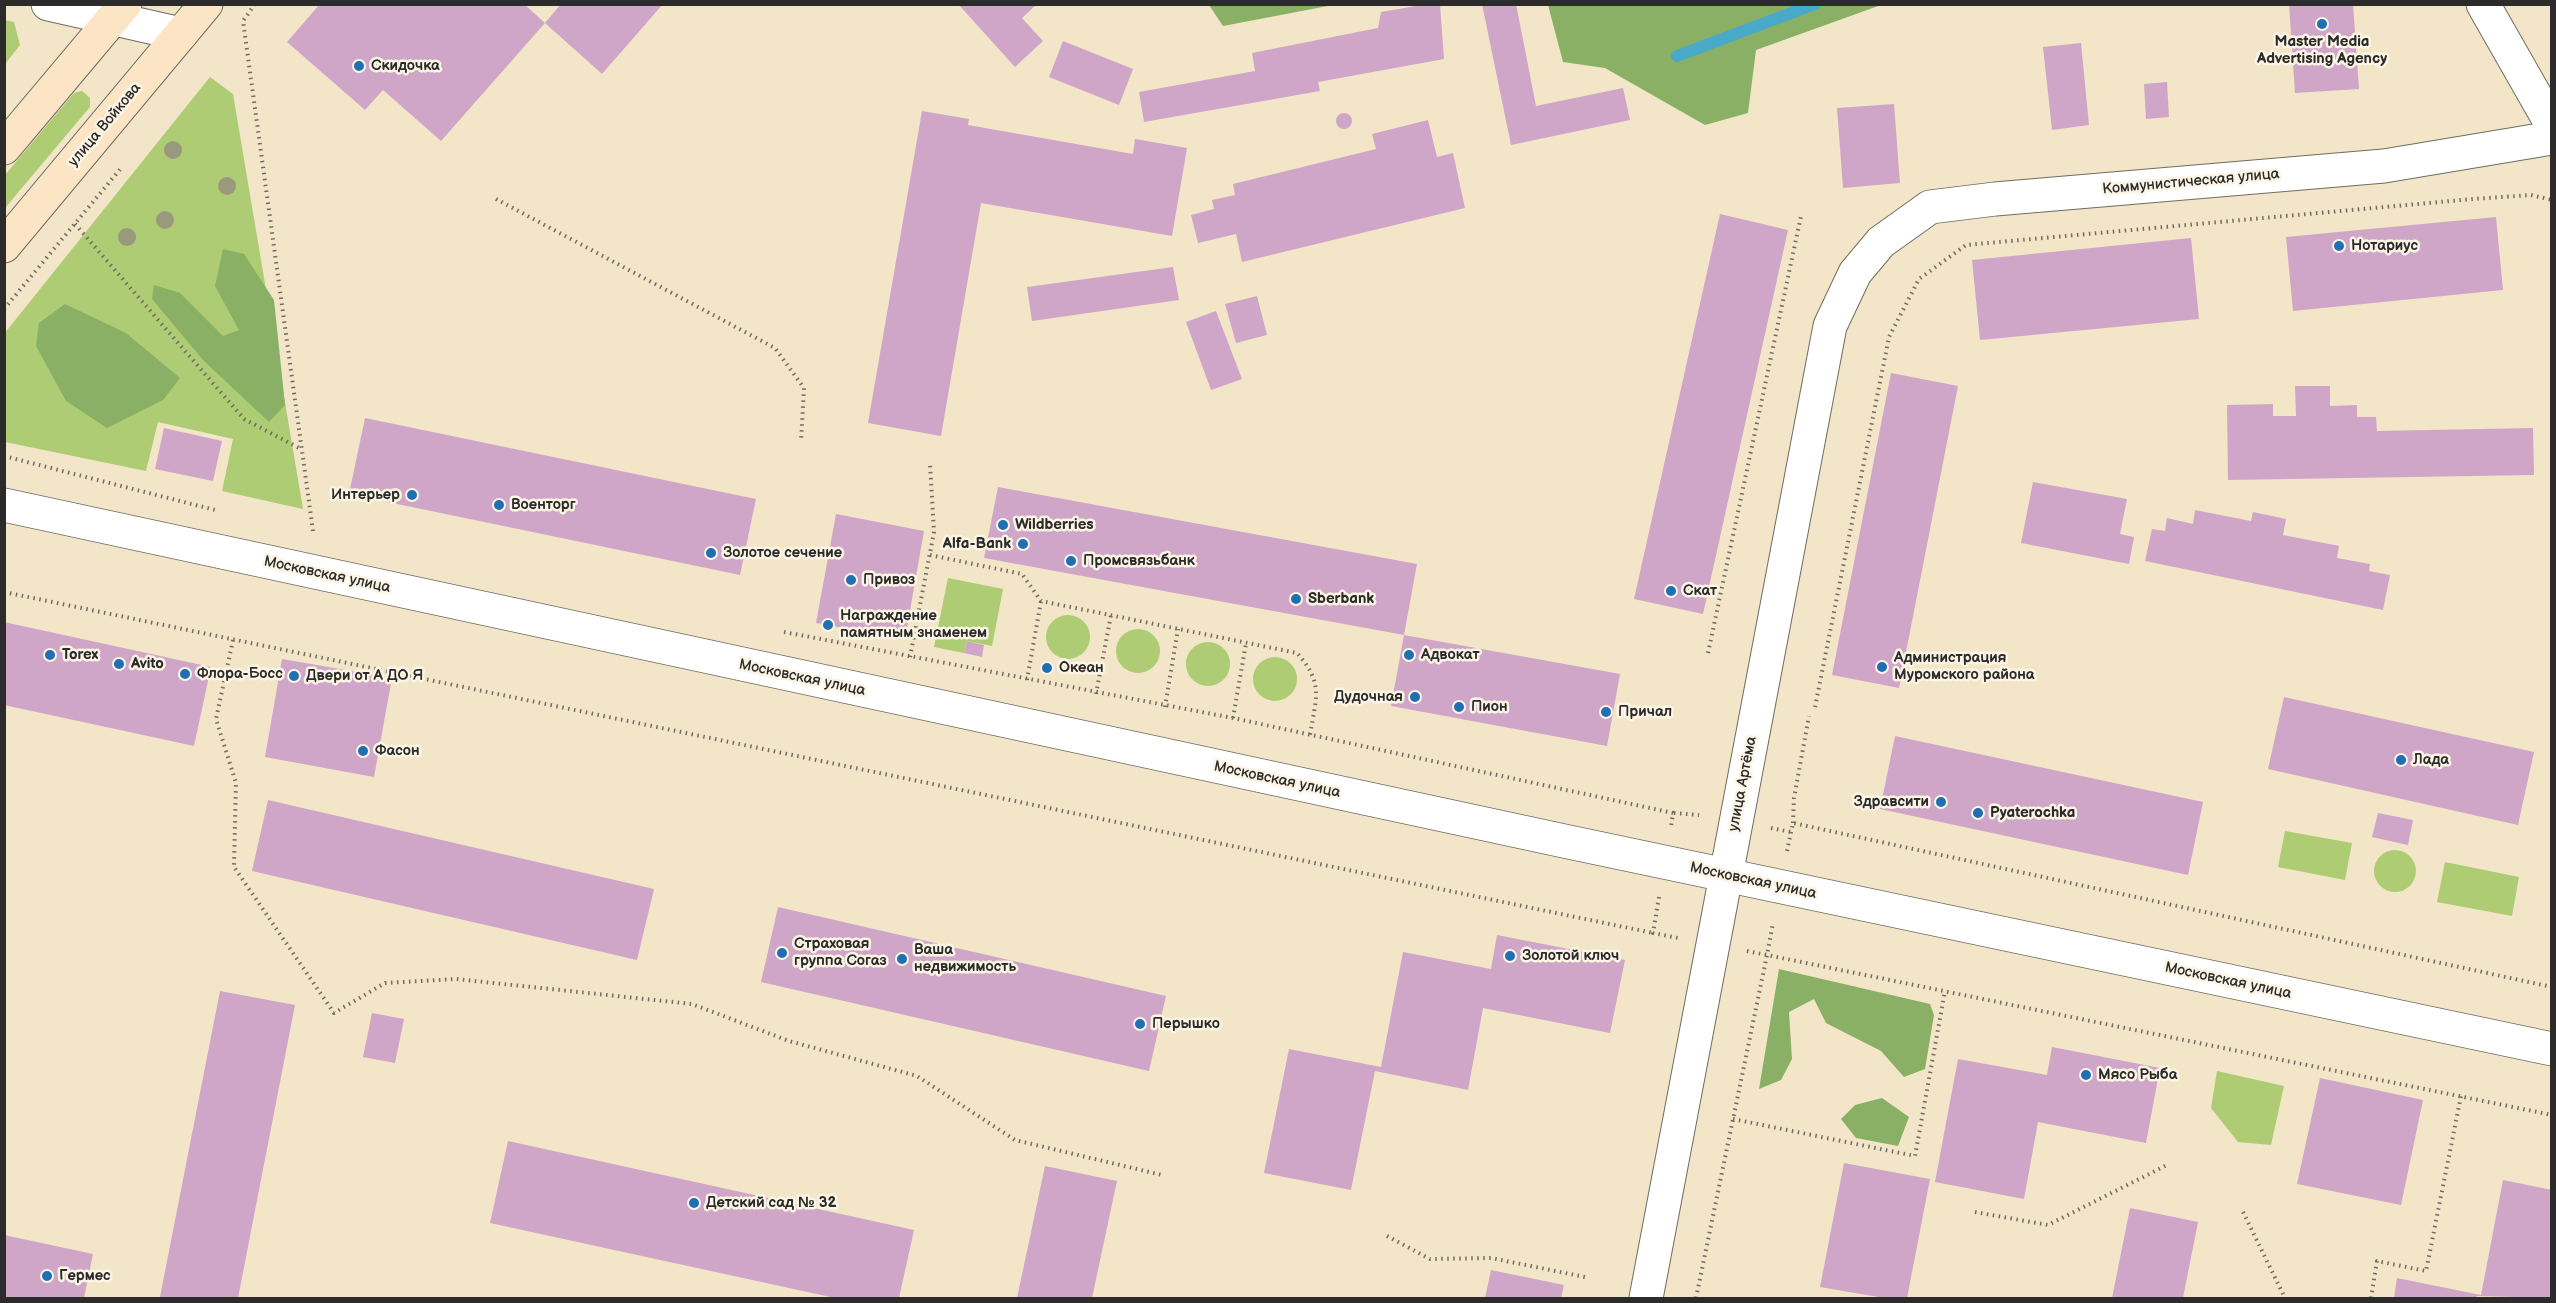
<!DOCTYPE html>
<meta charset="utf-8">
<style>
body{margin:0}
#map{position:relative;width:2556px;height:1303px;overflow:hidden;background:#f2e5c8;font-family:"Balsamiq Sans",sans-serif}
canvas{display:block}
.frame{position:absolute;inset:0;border:6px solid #2b2b2b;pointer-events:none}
</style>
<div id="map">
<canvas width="2556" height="1303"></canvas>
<div class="frame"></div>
</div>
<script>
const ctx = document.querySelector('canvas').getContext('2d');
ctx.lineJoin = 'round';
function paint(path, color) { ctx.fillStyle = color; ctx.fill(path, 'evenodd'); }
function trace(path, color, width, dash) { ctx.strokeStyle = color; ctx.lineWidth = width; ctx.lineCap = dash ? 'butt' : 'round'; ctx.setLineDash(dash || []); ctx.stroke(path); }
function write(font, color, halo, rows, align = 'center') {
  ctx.font = font + ' "Balsamiq Sans",sans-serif'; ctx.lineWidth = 5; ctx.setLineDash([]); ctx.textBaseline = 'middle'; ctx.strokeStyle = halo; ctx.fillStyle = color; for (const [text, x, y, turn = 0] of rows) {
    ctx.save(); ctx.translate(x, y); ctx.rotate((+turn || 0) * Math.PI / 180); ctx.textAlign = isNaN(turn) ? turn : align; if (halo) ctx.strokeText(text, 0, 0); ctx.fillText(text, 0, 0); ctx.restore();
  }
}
paint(new Path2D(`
 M5,20L14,22L20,45L5,64Z
 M210,77L233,94L303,509L222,491L233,439L158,422L146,471L5,442L4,334Z
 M82,91L90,98V107L5,208V175L74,93Z
 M948,578L1003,589L992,646L967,641L964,653L934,647Z
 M1046 637a22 22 0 1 1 44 0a22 22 0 1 1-44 0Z
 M1116 651a22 22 0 1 1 44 0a22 22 0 1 1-44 0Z
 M1186 664a22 22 0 1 1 44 0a22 22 0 1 1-44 0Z
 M1253 679a22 22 0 1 1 44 0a22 22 0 1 1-44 0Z
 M2285,831L2352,843L2345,880L2278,867Z
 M2374 871a21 21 0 1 1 42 0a21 21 0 1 1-42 0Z
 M2445,862L2519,877L2512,916L2437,902Z
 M2217,1071L2284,1086L2271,1145L2238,1142L2211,1108Z`), '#adcc73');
paint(new Path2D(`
 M1209,5H1333L1223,26Z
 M1548,5V4L1881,5L1756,50L1748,113L1705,125L1605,68L1563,62Z
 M223,249L244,254L274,300L285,405L269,422L204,361L152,299L154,285L180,293L223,336L239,330L215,286Z
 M65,304L126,333L180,378L163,400L107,428L66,401L36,346L39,323Z
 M1779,969L1930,1004L1934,1015L1925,1069L1904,1077L1881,1051L1826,1023L1814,999L1789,1012L1792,1059L1781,1080L1759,1089Z
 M1882,1098L1909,1117L1898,1146L1856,1138L1841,1119L1855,1105Z`), '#8ab065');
trace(new Path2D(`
 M1677,56L1815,4`), '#49a9c8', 12);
paint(new Path2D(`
 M320,4H524L545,23L441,141L383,90L365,110L287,42Z
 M561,4H663L602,74L545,23Z
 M958,4H1037L1022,18L1043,41L1015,67Z
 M1428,4H1440L1444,59L1318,82L1320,91L1144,122L1139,92L1255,71L1252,53L1378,28L1381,12Z
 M1482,4H1516L1536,106L1623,88L1630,120L1511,145Z
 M2289,4H2353L2359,89L2295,93Z
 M1063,41L1133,69L1119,105L1049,77Z
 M2081,43L2089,125L2052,130L2043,47Z
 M2167,82L2169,117L2146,119L2144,84Z
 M1894,104L1900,183L1843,188L1837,108Z
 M922,111L969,119L968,125L1133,154L1135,139L1187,148L1172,236L981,203L941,436L868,423Z
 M1336 121a8 8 0 1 1 16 0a8 8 0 1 1-16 0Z
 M1428,120L1437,157L1453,153L1465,208L1242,262L1236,234L1198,243L1191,215L1214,209L1212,200L1235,195L1233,184L1376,149L1372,134Z
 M1720,214L1788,230L1703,614L1634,599Z
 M2496,217L2503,290L2293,311L2286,237Z
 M2191,238L2199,319L1980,340L1972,260Z
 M1173,267L1179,300L1032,321L1027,287Z
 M1257,296L1267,335L1236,343L1225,304Z
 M1216,311L1242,379L1211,390L1186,322Z
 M1891,373L1958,386L1899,688L1832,675Z
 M2295,386H2330V406L2357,405V417H2376L2377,431L2533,428L2534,475L2228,480L2227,405L2273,404V416H2296Z
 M365,418L756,499L740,575L349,494Z
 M164,428L222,441L213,481L155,469Z
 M2033,482L2127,499L2120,534L2134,537L2129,564L2021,543Z
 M998,487L1417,564L1404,635L984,558Z
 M2195,510L2251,521L2253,512L2286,519L2283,535L2339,546L2337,558L2370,564L2369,571L2390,575L2383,610L2145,561L2152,529L2165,531L2167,518L2193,524Z
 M836,514L924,531L905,639L816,623Z
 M4,622L211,667L194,746L4,705Z
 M1404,635L1620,674L1607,746L1391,706Z
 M967,641L984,645L982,657L964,653Z
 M282,659L392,678L374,777L265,757Z
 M2284,697L2534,752L2518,825L2268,769Z
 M1895,736L2203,802L2188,875L1880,809Z
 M268,800L654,889L637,960L252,871Z
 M2378,813L2413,820L2408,845L2372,837Z
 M778,907L1166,996L1149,1071L761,982Z
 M1497,935L1625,960L1610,1033L1483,1008L1468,1090L1375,1071L1351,1190L1264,1173L1289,1049L1381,1067L1403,952L1491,969Z
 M220,991L295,1005L238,1298H166L160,1297Z
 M372,1013L404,1019L395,1063L363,1057Z
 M2052,1047L2160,1068L2146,1143L2038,1122L2024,1199L1935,1182L1958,1059L2047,1075Z
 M2320,1078L2423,1100L2401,1205L2297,1184Z
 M508,1141L914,1230L899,1298H835L490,1223Z
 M1844,1163L1930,1179L1907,1298H1884L1820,1287Z
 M1045,1166L1117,1181L1092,1298H1017Z
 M2503,1180L2552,1190V1298L2477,1296L2476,1298H2394L2397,1278L2481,1295Z
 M2130,1208L2198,1222L2183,1298H2112Z
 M4,1235L93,1254L84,1298H4Z
 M1491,1270L1564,1285L1561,1298H1485Z`), '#d0a6c8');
const minor = new Path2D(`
 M48,4L181,34
 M2483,4L2552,125
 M1646,1298L1830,326L1855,273L1881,242L1930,207L1995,199L2384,166L2552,138`);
const tertiary = new Path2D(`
 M4,505L1564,841L2552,1049`);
const secondary = new Path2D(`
 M4,148L125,4
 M4,246L206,4`);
trace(minor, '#716c62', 35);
trace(tertiary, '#716c62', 35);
trace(secondary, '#716c62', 35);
trace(new Path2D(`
 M255,4L243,21L313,531
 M496,199L775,348L804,388L801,442
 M75,224L244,419L301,449
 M4,309L122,167
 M4,456L219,511
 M930,555L1022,574L1041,601L1297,653C1324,683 1316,698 1310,735
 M4,592L1653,933
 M784,632L1233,718L1673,813L1671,827
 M233,640L216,719L236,783L234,867L334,1013L385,983L456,979L692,1004L789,1041L917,1076L1015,1140L1162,1175
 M1708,653L1801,216
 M910,657L934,532L930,464
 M1027,680L1041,601
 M1096,694L1111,615
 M1165,707L1178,629
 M1815,707L1889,337L1919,279L1966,245L2473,199L2531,195L2552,200
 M1233,718L1246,643
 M1674,813L1699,815
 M1793,823L1794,798L1809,716
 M1771,828L1791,832
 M1787,851L1793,823L2552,987
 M1659,897L1653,933L1678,938
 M1747,951L1767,955L1773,923
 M1733,1119L1915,1156L1945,991
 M1975,1212L2048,1225L2169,1164
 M2243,1212L2285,1298
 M1387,1236L1430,1259L1491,1258L1585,1277
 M1696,1298L1767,955L2552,1115
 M2371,1298L2377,1261L2426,1271L2461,1096`), '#716c62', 4, [1.5, 4.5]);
trace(minor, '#fff', 33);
trace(tertiary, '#fff', 33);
trace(secondary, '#fce5c4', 33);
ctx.fillStyle = '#9a997e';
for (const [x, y] of [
 [173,150],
 [227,186],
 [165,220],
 [127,237]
]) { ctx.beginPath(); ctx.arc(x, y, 9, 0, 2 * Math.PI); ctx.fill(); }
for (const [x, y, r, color] of [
 [2322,24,6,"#1f6fb2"],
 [359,66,6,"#1f6fb2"],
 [2339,246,6,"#1f6fb2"],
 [412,495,6,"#1f6fb2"],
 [499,505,6,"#1f6fb2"],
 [1003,525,6,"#1f6fb2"],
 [1023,544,6,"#1f6fb2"],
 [711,553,6,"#1f6fb2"],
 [1071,561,6,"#1f6fb2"],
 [851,580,6,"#1f6fb2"],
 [1671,591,6,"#1f6fb2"],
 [1296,599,6,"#1f6fb2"],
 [828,625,6,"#1f6fb2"],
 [50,655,6,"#1f6fb2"],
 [1409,655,6,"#1f6fb2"],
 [119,664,6,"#1f6fb2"],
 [1882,667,6,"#1f6fb2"],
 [1047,668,6,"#1f6fb2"],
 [185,674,6,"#1f6fb2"],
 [294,676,6,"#1f6fb2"],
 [1415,697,6,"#1f6fb2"],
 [1459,707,6,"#1f6fb2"],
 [1606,712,6,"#1f6fb2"],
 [363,751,6,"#1f6fb2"],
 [2401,760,6,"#1f6fb2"],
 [1941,802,6,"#1f6fb2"],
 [1978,813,6,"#1f6fb2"],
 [782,953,6,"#1f6fb2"],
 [1510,956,6,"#1f6fb2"],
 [902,959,6,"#1f6fb2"],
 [1140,1024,6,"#1f6fb2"],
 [2086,1075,6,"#1f6fb2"],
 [694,1203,6,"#1f6fb2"],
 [47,1276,6,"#1f6fb2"]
]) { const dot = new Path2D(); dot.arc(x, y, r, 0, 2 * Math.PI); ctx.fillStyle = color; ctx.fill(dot); trace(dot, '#fcf5e5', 2); }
write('bold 15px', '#2b2b2b', '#fcf5e5', [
 ["Master Media",2322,42,"center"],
 ["Advertising Agency",2322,59,"center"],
 ["Скидочка",371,66],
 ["Нотариус",2351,246],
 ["Интерьер",400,495,"right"],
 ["Военторг",511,505],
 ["Wildberries",1015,525],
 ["Alfa-Bank",1011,544,"right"],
 ["Золотое сечение",723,553],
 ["Промсвязьбанк",1083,561],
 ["Привоз",863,580],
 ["Скат",1683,591],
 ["Sberbank",1308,599],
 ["Награждение",840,616],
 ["памятным знаменем",840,633],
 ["Torex",62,655],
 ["Адвокат",1421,655],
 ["Администрация",1894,658],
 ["Муромского района",1894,675],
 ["Avito",131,664],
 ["Океан",1059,668],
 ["Флора-Босс",197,674],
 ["Двери от А ДО Я",306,676],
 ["Дудочная",1403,697,"right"],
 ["Пион",1471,707],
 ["Причал",1618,712],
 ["Фасон",375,751],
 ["Лада",2413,760],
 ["Здравсити",1929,802,"right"],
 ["Pyaterochka",1990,813],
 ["Страховая",794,944],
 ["группа Согаз",794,961],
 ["Ваша",914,950],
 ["недвижимость",914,967],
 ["Золотой ключ",1522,956],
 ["Перышко",1152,1024],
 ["Мясо Рыба",2098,1075],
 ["Детский сад № 32",706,1203],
 ["Гермес",59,1276]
], 'left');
write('15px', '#2b2b2b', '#fcf5e5', [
 ["улица Войкова",105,125,-50],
 ["Коммунистическая улица",2191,182,-5],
 ["Московская улица",327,575,12],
 ["Московская улица",802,678,12],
 ["Московская улица",1277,780,12],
 ["улица Артёма",1743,784,-79],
 ["Московская улица",1753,881,12],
 ["Московская улица",2228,981,12]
]);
</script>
